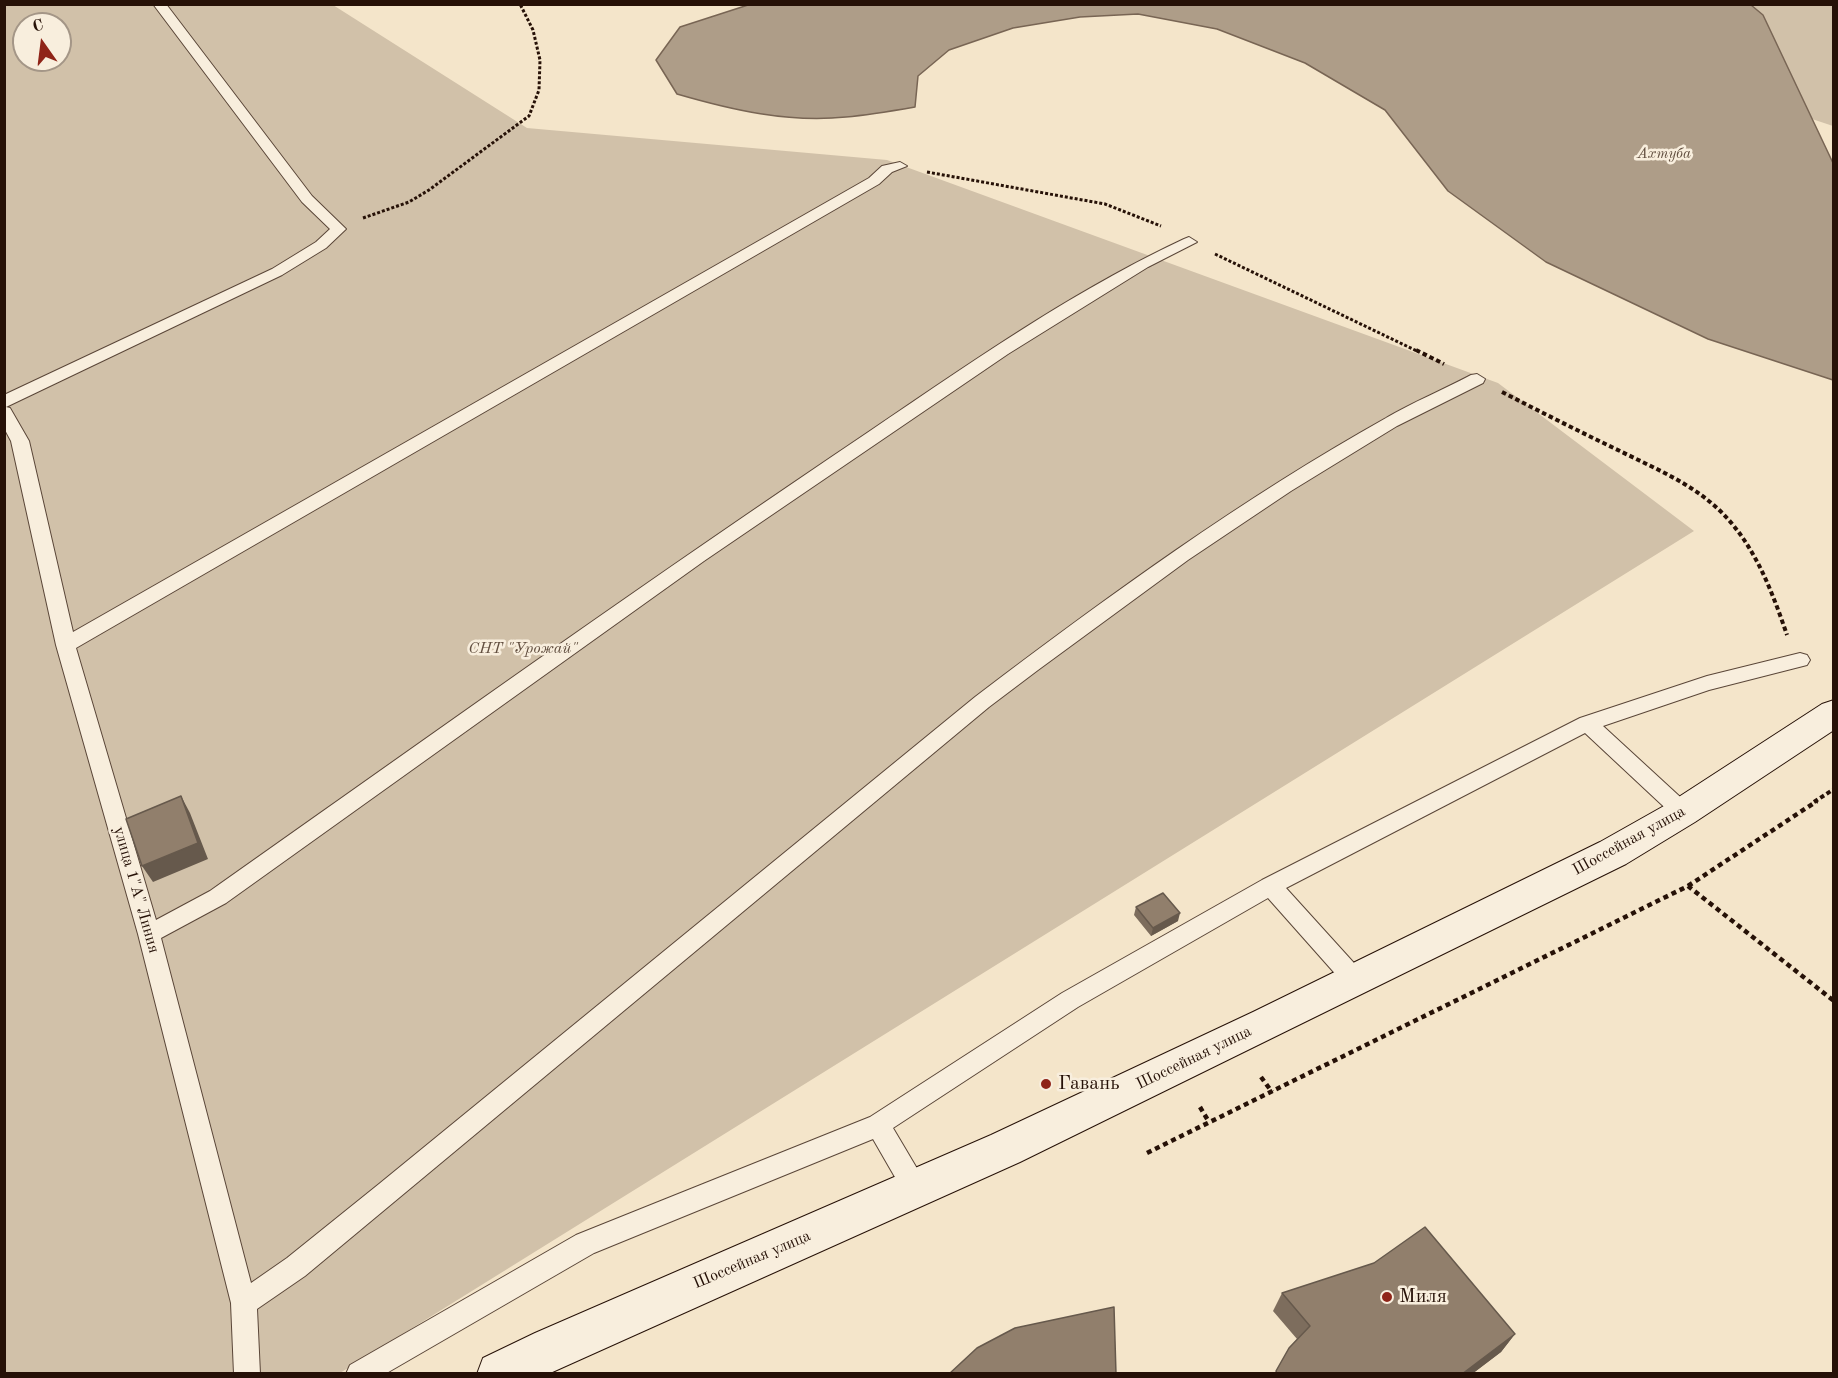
<!DOCTYPE html>
<meta charset="utf-8">
<style>
body{margin:0}
#map{position:relative;width:1838px;height:1378px;overflow:hidden;background:#f4e5ca;font-family:"Old Standard TT",serif}
canvas{display:block}
.frame{position:absolute;inset:0;border:6px solid #261107;pointer-events:none}
.north{position:absolute;left:12px;top:12px;width:60px;height:60px;box-sizing:border-box;background:#f8eedd;border:2px solid #a49687;border-radius:50%;rotate:346deg;font-size:16px;font-weight:700;line-height:24px;text-align:center;color:#261107}
.north::after{content:'';display:block;margin:auto;width:21px;height:27px;background:#8f2418;clip-path:polygon(50% 0,100% 100%,50% 72%,0 100%)}
</style>
<div id="map">
<canvas width="1838" height="1378"></canvas>
<div class="frame"></div>
<div class="north">С</div>
</div>
<script>
const ctx = document.querySelector('canvas').getContext('2d');
ctx.lineJoin = 'round';
function paint(path, color) { ctx.fillStyle = color; ctx.fill(path, 'evenodd'); }
function trace(path, color, width, dash) { ctx.strokeStyle = color; ctx.lineWidth = width; ctx.lineCap = dash ? 'butt' : 'round'; ctx.setLineDash(dash || []); ctx.stroke(path); }
function write(font, color, halo, rows, align = 'center') {
  ctx.font = font + ' "Old Standard TT",serif'; ctx.lineWidth = 5; ctx.setLineDash([]); ctx.textBaseline = 'middle'; ctx.strokeStyle = halo; ctx.fillStyle = color; for (const [text, x, y, turn = 0] of rows) {
    ctx.save(); ctx.translate(x, y); ctx.rotate((+turn || 0) * Math.PI / 180); ctx.textAlign = isNaN(turn) ? turn : align; if (halo) ctx.strokeText(text, 0, 0); ctx.fillText(text, 0, 0); ctx.restore();
  }
}
paint(new Path2D(`
 M5,5H333L527,128L887,160L1498,383L1694,531L340,1373L5,1374ZM24,24H60V60H24Z
 M1750,5H1833V126L1812,119L1763,15Z`), '#d1c1a9');
const water = new Path2D(`
 M748,5H1751L1763,15L1833,163V380L1708,339L1546,262L1448,191L1385,110L1305,63L1217,29L1138,14L1080,17L1013,28L949,50L918,76L915,107C892,111 869,115 846,117C788,123 732,110 677,94L656,60L680,27Z`);
paint(water, '#ae9d88');
trace(water, '#786554', 1.5);
const lane = new Path2D(`
 M153,4H166L312,196L346,229L326,248L282,275L6,407L10,408L29,441L73,632L869,178L882,166L900,162L907,166L892,172L879,184L76,648L156,920L210,891C414,747 617,602 824,462C941,384 1056,299 1184,239L1189,237L1197,242L1148,267L1008,354L704,561L226,903L161,938L251,1283L287,1258L379,1184L975,697C1107,597 1241,499 1386,418C1413,402 1443,390 1471,375L1477,374L1485,379L1483,383L1397,426L1291,491L1188,560L1038,670L989,707L305,1276L257,1309L260,1374H234L231,1303L138,934L56,645L11,441L4,428V395L272,269L316,242L330,229L302,202Z
 M1800,653L1807,655L1810,660L1807,665L1709,690L1603,726L1690,806L1693,812L1690,818L1683,820L1676,818L1585,733L1286,888L1363,973L1366,980L1363,987L1355,990L1347,987L1268,898L1078,1007L893,1128L925,1182L928,1190L925,1198L916,1202L907,1198L873,1139L594,1253L385,1374H346L350,1365L576,1235L870,1117L1062,993L1262,880L1580,718L1707,676Z`);
const secondary = new Path2D(`
 M1834,700V730L1695,822L1626,864L1020,1162L548,1374H477L483,1358L535,1333L991,1135L1253,1012L1600,842L1671,802L1822,704Z`);
trace(lane, '#5a4638', 2);
trace(secondary, '#261107', 2);
trace(new Path2D(`
 M927,172L1105,204L1161,226
 M363,218L409,202L429,190L529,116L539,90L540,60L533,30L520,4
 M1215,254L1419,352`), '#261107', 3, [3, 2]);
trace(new Path2D(`
 M1416,350L1444,364
 M1502,392C1541,412 1580,432 1620,451C1658,470 1698,486 1727,518C1757,551 1773,594 1787,635
 M1814,802L1834,789`), '#261107', 4, [4.5, 3]);
trace(new Path2D(`
 M1688,886L1817,801
 M1261,1077L1272,1092
 M1200,1107L1209,1122
 M1147,1153L1688,886L1834,1001`), '#261107', 4.5, [5, 4]);
paint(lane, '#f8eedd');
paint(secondary, '#f8eedd');
paint(new Path2D(`
 M1136,907L1178,921L1151,936L1134,915Z
 M1282,1293L1515,1334L1501,1352L1472,1374H1275L1289,1348L1297,1339L1273,1311Z`), '#7d6d5d');
paint(new Path2D(`
 M181,796L190,813L208,859L153,882L142,866Z
 M1180,913L1178,921L1151,936L1153,928Z
 M1515,1334L1501,1352L1472,1374H1462Z`), '#66594c');
const building = new Path2D(`
 M181,796L198,843L142,866L126,819Z
 M1163,893L1180,913L1153,928L1136,907Z
 M1425,1227L1515,1334L1462,1374H1277L1276,1371L1289,1348L1310,1326L1282,1293L1374,1263Z
 M1114,1307L1116,1374H949L977,1348L1015,1328Z`);
paint(building, '#917f6c');
trace(building, '#66594c', 1.5);
for (const [x, y, r, color] of [
 [1046,1084,6,"#8f2418"],
 [1387,1297,6,"#8f2418"]
]) { const dot = new Path2D(); dot.arc(x, y, r, 0, 2 * Math.PI); ctx.fillStyle = color; ctx.fill(dot); trace(dot, '#f8eedd', 2); }
write('italic 15px', '#635041', '#f8eedd', [
 ["Ахтуба",1664,154]
]);
write('italic 16px', '#624f40', '#f8eedd', [
 ["СНТ \"Урожай\"",523,649]
]);
write('16px', '#261107', '#f8eedd', [
 ["Шоссейная улица",1629,841,-29],
 ["улица 1\"А\" Линия",136,890,74],
 ["Шоссейная улица",1194,1058,-26],
 ["Шоссейная улица",752,1260,-23]
]);
write('20px', '#261107', '#f8eedd', [
 ["Гавань",1058,1084],
 ["Миля",1399,1297]
], 'left');
</script>
